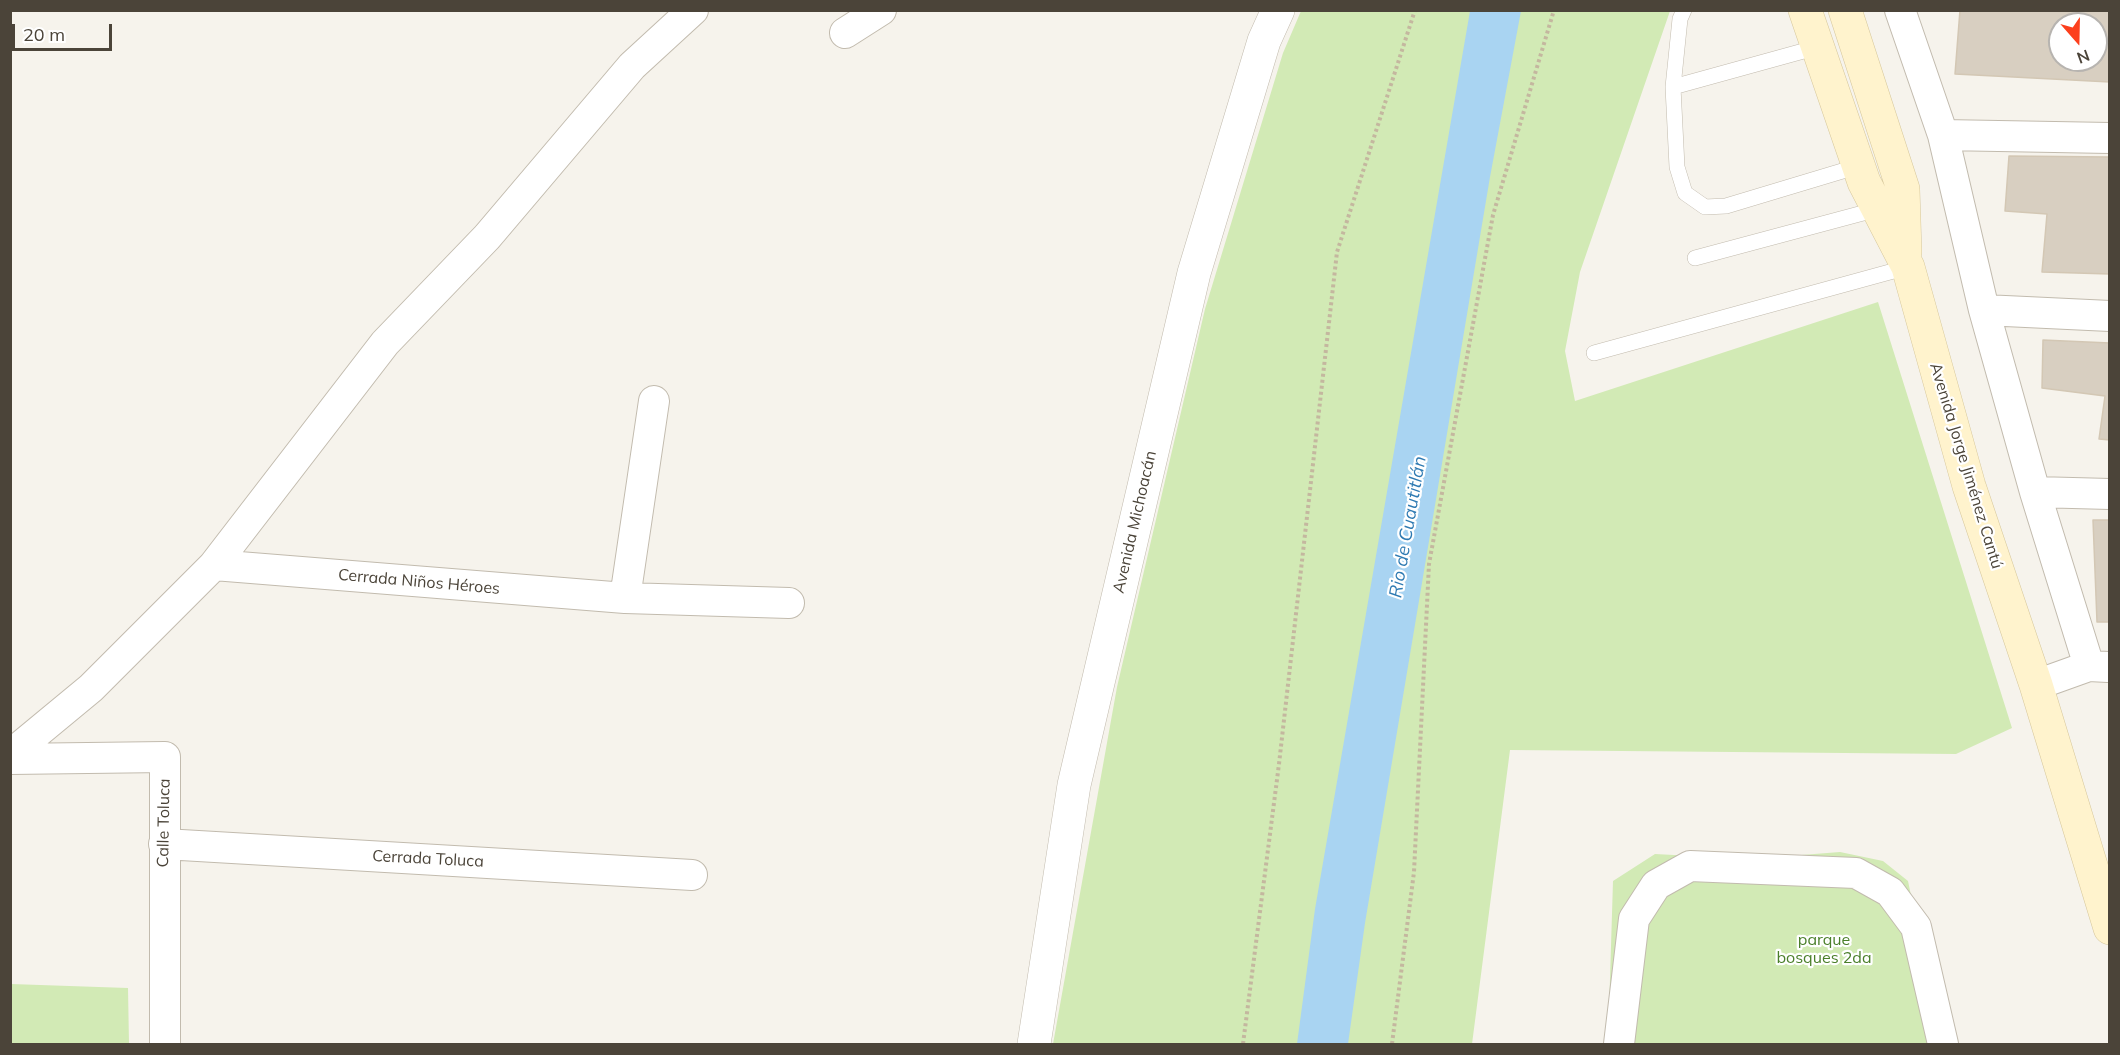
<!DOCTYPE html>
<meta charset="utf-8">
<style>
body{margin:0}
#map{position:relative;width:2120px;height:1055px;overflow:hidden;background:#f6f3ec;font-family:Mulish,sans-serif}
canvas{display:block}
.frame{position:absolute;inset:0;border:12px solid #4b4439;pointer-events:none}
.north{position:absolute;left:2048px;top:12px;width:60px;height:60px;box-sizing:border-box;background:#fff;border:2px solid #b7b4b0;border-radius:50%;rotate:160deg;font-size:16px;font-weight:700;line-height:24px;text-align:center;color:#4b4439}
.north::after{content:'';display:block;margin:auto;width:21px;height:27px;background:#fc3f1d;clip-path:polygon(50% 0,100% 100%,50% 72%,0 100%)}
.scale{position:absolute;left:12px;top:24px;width:100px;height:27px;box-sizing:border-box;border:3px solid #4b4439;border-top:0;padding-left:8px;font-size:18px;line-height:21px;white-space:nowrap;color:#4b4439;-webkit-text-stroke:4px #fff;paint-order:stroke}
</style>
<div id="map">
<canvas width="2120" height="1055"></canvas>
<div class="frame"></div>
<div class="north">N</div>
<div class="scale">20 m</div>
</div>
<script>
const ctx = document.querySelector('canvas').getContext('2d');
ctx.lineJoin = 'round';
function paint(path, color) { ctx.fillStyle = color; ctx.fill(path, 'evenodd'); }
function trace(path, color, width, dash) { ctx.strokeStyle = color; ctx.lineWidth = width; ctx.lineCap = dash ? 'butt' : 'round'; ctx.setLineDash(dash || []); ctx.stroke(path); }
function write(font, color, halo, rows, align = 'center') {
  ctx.font = font + ' Mulish,sans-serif'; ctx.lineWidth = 4.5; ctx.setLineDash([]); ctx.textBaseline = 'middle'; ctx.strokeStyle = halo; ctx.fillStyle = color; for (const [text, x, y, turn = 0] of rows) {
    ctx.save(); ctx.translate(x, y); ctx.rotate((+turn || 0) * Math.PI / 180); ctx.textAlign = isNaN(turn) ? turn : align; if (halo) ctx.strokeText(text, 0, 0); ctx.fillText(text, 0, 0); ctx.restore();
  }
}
paint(new Path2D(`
 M1301,11H1670L1580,272L1565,351L1575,401L1878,302L2012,728L1956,754L1510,750L1472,1044H1053L1117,687L1205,309L1283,53Z
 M1840,852L1883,861L1908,881L1942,1044H1608L1613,881L1655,854L1750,859Z
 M11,984L128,988L129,1044H11Z`), '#d2eab5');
paint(new Path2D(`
 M1470,11H1521L1490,177L1365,923L1348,1044H1297L1315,909Z`), '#a9d4f2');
const building = new Path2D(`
 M1960,10H2110V82L1955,74ZM2060,24H2096V60H2060Z
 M2009,156L2110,157V274L2042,272L2047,214L2005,211Z
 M2043,340L2110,343V440L2099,439L2105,396L2042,388Z
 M2093,520H2110V622H2097Z`);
paint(building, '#d8cfc1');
trace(building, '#d3c7b4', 1.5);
const service = new Path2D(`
 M1684,10L1680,19L1673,87L1677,167L1685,193L1705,207L1726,206L1859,166
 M1673,87L1818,47
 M1695,258L1878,209
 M1594,353L1908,267`);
const minor = new Path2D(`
 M1900,10L1943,135L1984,310L2035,492L2089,666
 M845,33L881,10
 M1943,135L2110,138
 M1984,310L2110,316
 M2035,492L2110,494
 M214,565L625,598L789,603
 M625,598L654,401
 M2036,685L2089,666L2108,667
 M10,755L91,688L214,565L385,343L487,237L632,66L693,10
 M10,759L165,757V1044
 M164,844L692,875
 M1619,1044L1634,919L1656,885L1690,866L1856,873L1890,892L1916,927L1943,1044`);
const tertiary = new Path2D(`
 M1034,1044L1074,785L1194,273L1264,41L1278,10`);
const secondary = new Path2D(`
 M1805,10L1864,182L1908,267L1969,486L2036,685L2110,928
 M1845,10L1903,189L1905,252`);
trace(service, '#c2bbae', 16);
trace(minor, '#c2bbae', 32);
trace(tertiary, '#c2bbae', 34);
trace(secondary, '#d6c79b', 34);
trace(new Path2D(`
 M1243,1044L1279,764L1337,252L1415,10
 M1392,1044L1414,872L1429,564L1493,215L1554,10`), '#c4b79f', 4, [3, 3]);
trace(service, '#fff', 15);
trace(minor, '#fff', 30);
trace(tertiary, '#fff', 33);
trace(secondary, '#fff3cd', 33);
write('16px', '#4b4439', '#fff', [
 ["Avenida Jorge Jiménez Cantú",1966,466,73],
 ["Avenida Michoacán",1135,522,-77],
 ["Cerrada Niños Héroes",419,582,5],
 ["Calle Toluca",164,823,-89],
 ["Cerrada Toluca",428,859,3]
]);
write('16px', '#4a7f2a', '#fff', [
 ["parque",1824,940],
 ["bosques 2da",1824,958]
]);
write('italic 18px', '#2e7ab2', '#fff', [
 ["Rio de Cuautitlán",1408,527,-80]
]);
</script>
